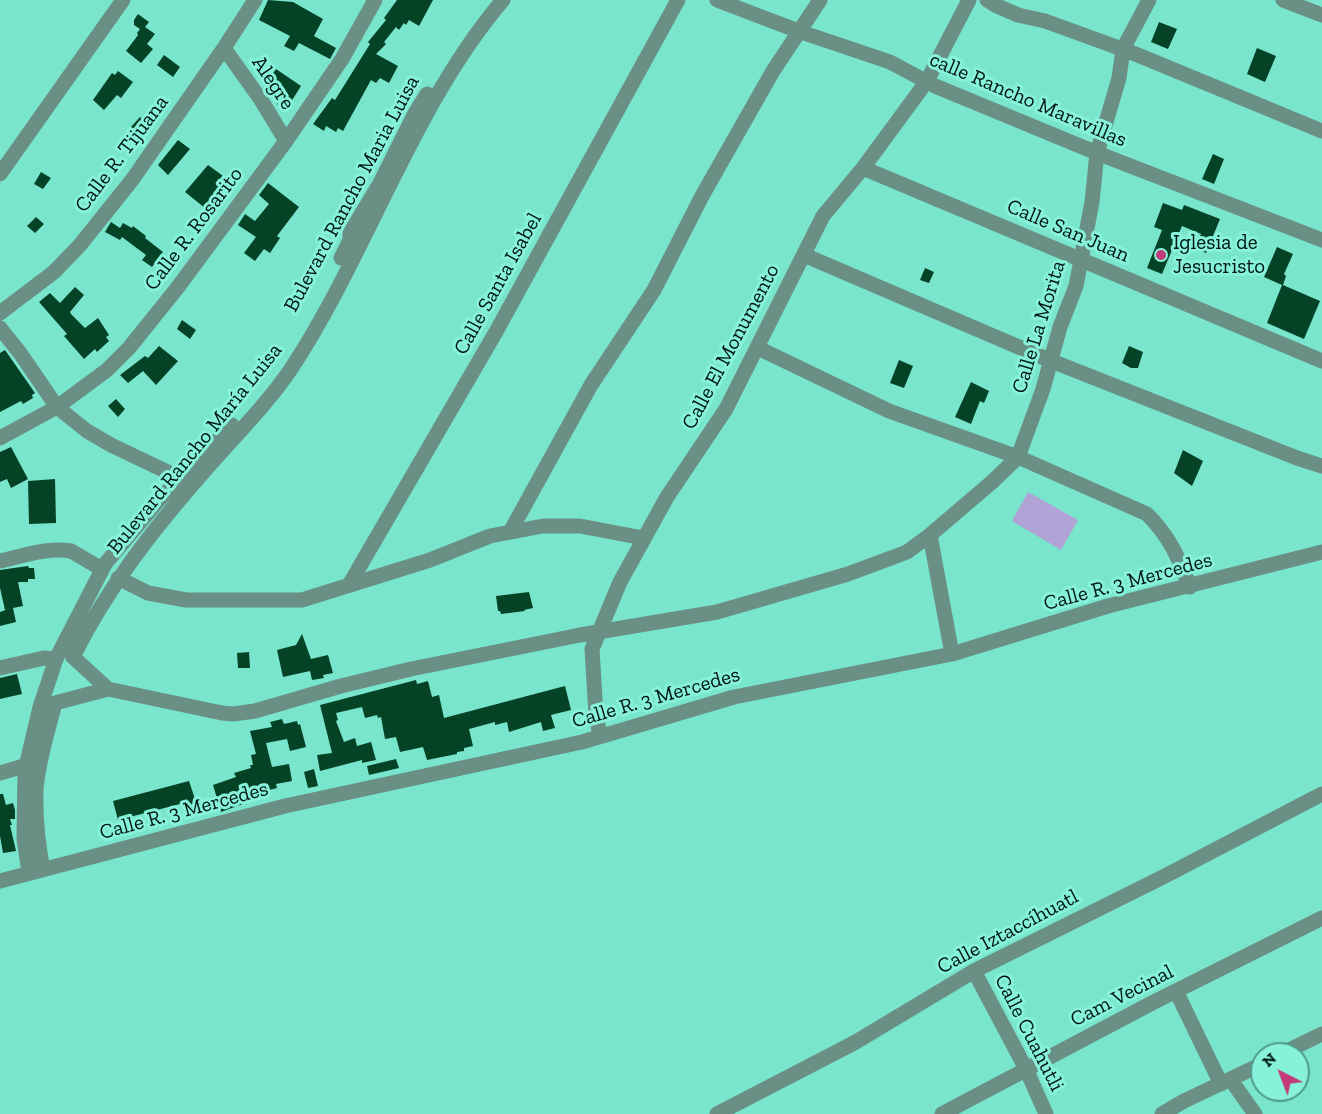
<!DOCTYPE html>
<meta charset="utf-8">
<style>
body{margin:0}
#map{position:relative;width:1322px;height:1114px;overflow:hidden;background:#79e5cd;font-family:"Zilla Slab",serif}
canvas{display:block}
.north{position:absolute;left:1250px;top:1042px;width:60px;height:60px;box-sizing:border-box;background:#87f2da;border:2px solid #519a89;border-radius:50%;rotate:318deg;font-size:16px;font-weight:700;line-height:24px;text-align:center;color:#001510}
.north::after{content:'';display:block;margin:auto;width:21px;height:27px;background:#c23a77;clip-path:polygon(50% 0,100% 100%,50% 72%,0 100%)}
</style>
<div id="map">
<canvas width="1322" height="1114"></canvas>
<div class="north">N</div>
</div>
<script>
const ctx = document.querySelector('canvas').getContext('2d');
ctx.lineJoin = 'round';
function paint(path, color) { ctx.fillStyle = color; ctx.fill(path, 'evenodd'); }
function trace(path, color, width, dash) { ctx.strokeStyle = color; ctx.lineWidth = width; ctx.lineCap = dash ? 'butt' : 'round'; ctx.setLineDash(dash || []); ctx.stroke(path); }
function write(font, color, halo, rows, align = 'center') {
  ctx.font = font + ' "Zilla Slab",serif'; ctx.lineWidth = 6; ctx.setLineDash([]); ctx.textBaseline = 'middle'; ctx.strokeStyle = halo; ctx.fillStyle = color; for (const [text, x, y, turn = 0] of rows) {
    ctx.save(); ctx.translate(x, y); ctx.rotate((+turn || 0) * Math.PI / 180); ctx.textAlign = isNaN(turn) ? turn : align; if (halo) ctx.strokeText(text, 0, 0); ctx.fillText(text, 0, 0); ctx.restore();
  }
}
paint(new Path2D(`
 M1028,492L1078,520L1061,550L1012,521Z`), '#b1a3d6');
paint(new Path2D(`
 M268,0L293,2L323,19L314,36L336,48L330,59L299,43L294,51L284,46L290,36L259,20Z
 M397,0H433L419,26L409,20L406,25L404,23L399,30L396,27L384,42L386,44L376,54L398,66L389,83L380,78L376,83L371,80L343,131L338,128L336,132L326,126L324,131L313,124L332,98L335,100L370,44L368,42L386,20L384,18Z
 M138,14L149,22L145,27L155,34L147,44L153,49L141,63L126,51L138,35L137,33L140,29L134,25V20Z
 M1159,22L1177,29L1168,49L1151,42Z
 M1257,48L1276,56L1265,82L1247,74Z
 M164,55L180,67L173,77L157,65Z
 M276,69L301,86L289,105L285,102L280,108L264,85Z
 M118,71L133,82L121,98L117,95L104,110L93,100L112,73L115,75Z
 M140,117L148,125L138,135L130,128Z
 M178,140L190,149L168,175L158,165Z
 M1213,154L1224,159L1214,184L1202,179Z
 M208,165L234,184L226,195L229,196L214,212L211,210L210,212L185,192Z
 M41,172L51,178L43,189L34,184Z
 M268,183L299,207L277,236L280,238L270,253L264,249L255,261L244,253L256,237L238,225L245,214L255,221L269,204L259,195Z
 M1163,203L1182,210L1184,205L1220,219L1206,253L1195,248L1201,234L1182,226L1162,274L1147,268L1162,230L1154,227Z
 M36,217L44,224L35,233L27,226Z
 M111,222L120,228L123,223L132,228L133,226L146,236L145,238L163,252L152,267L142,260L146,255L122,237L120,240L105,232Z
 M1277,247L1293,254L1284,274L1286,276L1283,285L1320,301L1304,339L1267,323L1282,285L1264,277Z
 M925,268L934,272L929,283L920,280Z
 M75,287L84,295L70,312L71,314L85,328L98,318L109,335L106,337L109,341L97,352L95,349L84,359L64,336L67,334L39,302L50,293L60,303Z
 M182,320L196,330L190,339L177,329Z
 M159,346L178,361L156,385L143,371L128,383L120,375L145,356L148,358Z
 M1129,346L1143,352L1138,368H1131L1122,363Z
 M5,350L35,393L32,395L33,398L23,404L21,401L0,412V353Z
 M899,360L913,366L904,388L890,383Z
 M971,382L989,391L984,403L980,401L971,424L955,417Z
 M116,399L125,409L118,417L108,406Z
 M11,447L28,479L11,488L7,479L0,482V452Z
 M1183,450L1203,461L1192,486L1174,473Z
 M55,479L56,523L29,524L28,481Z
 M28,566L29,568H34L35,579H28V582H18L23,606L13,608L16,622L0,626V612L11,608L5,610L0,588V570Z
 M529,592L533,608L524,610L525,611L501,614L500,611H498L496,596Z
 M302,634L311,659L328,655L333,673L323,675L324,678L312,680L310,671L283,677L277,650L296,645Z
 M249,652L250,668H238L237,653Z
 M17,674L22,694L0,699V678Z
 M416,680L417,684L428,681L432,697L439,695L444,718L565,686L571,710L551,715L555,728L543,731L541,722L509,732L507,722L495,725V722L469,729L473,746L464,748V751L457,752V754L427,760L423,747L400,752L396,737L385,739L381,717L378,718L377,715L365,718L362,707L336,713L338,720L336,721L344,742L355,738L357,746L371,742L376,760L362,763V760L320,771L317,755L332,753L320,705Z
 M282,719L284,724L297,721L298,725L300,724L306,747L290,751L287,739L266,743L272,767L289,764L292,781L276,784L277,788L246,796L248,802L221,812L213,785L236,777L234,773L251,768L250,765H253L251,755L256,754L250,731L272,727L270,722Z
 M396,759L399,768L369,775L367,766Z
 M314,769L318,786L308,788L304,772Z
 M189,781L199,811L188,815L184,803L118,820L113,801Z
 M0,794H3L6,805L13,803L15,810V819H10L12,825H10L16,851L3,853L0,836Z`), '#054327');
trace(new Path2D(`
 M717,0L801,32L890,62L935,86L1097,153L1322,240
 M987,0L995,5L1018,15L1045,21L1133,53L1322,131
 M1283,0L1322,15
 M224,48L261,100L286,141
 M863,168L1322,361
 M0,174L123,0
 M804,255L1049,360L1297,458L1322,466
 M341,258L350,240V233L380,183L414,115L427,94
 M0,313L54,272L80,245L132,180L224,48L255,0
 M0,328L20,353L57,407L87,431L111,445L180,478
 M758,348L889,411L1018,457L1147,514C1170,537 1178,557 1190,587
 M0,438L57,407L107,370L129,348L178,287L286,141L342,59L375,0
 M510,532L591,385L654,290L702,196L773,71L820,0
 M930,535L952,654
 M0,561C23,556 47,547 71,551L102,569
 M118,578L148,593L186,600H302L430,560L490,536L543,526H580L643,538
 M349,585L497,330L678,0
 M0,668L44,658L56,659
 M108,689L222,713L233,714L255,711L341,686L411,669L580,635L717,612L848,574L907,552L930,535L992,482L1018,457L1043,389L1060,327L1076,286L1092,202L1097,153L1119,78L1123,49L1149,0
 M600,736L596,715L592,649L620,582L667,497L726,409L823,216L863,168L927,81L969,0
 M0,773L27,765
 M43,870C38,844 35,817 36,790C38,761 48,731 55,703L108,689L73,657C106,590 151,532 200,476C230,441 265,407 291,369C368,252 412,107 503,0
 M29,873L24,839L25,771L40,707L56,659L105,564L159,500L232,425
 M0,881L285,806L582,742L734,697L952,654L1108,606L1322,552
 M974,971L1026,1069L1046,1114
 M1176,991L1221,1084
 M1281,1054L1322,1034
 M1231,1080L1255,1114
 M717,1114L854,1043L974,971L1163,877L1322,794
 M942,1114L1152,1003L1322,918
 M1162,1114L1184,1101L1262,1064`), '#6a8f85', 15);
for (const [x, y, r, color] of [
 [1161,255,6,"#c23a77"]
]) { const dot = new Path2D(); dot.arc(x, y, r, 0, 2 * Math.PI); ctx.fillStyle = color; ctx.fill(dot); trace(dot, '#87f2da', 2); }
write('21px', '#001510', '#87f2da', [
 ["Alegre",273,83,56],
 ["calle Rancho Maravillas",1028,100,23],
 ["Calle R. Tijuana",122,154,-53],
 ["Bulevard Rancho Maria Luisa",352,194,-62],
 ["Calle R. Rosarito",194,229,-53],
 ["Calle San Juan",1068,231,23],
 ["Calle Santa Isabel",498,284,-61],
 ["Calle La Morita",1039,327,-73],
 ["Calle El Monumento",731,347,-62],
 ["Bulevard Rancho María Luisa",195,449,-51],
 ["Calle R. 3 Mercedes",1128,582,-15],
 ["Calle R. 3 Mercedes",656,698,-16],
 ["Calle R. 3 Mercedes",184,811,-15],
 ["Calle Iztaccíhuatl",1008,932,-28],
 ["Cam Vecinal",1122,996,-27],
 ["Calle Cuahutli",1029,1033,63]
]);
write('21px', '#001510', '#87f2da', [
 ["Iglesia de",1173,243],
 ["Jesucristo",1173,267]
], 'left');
</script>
